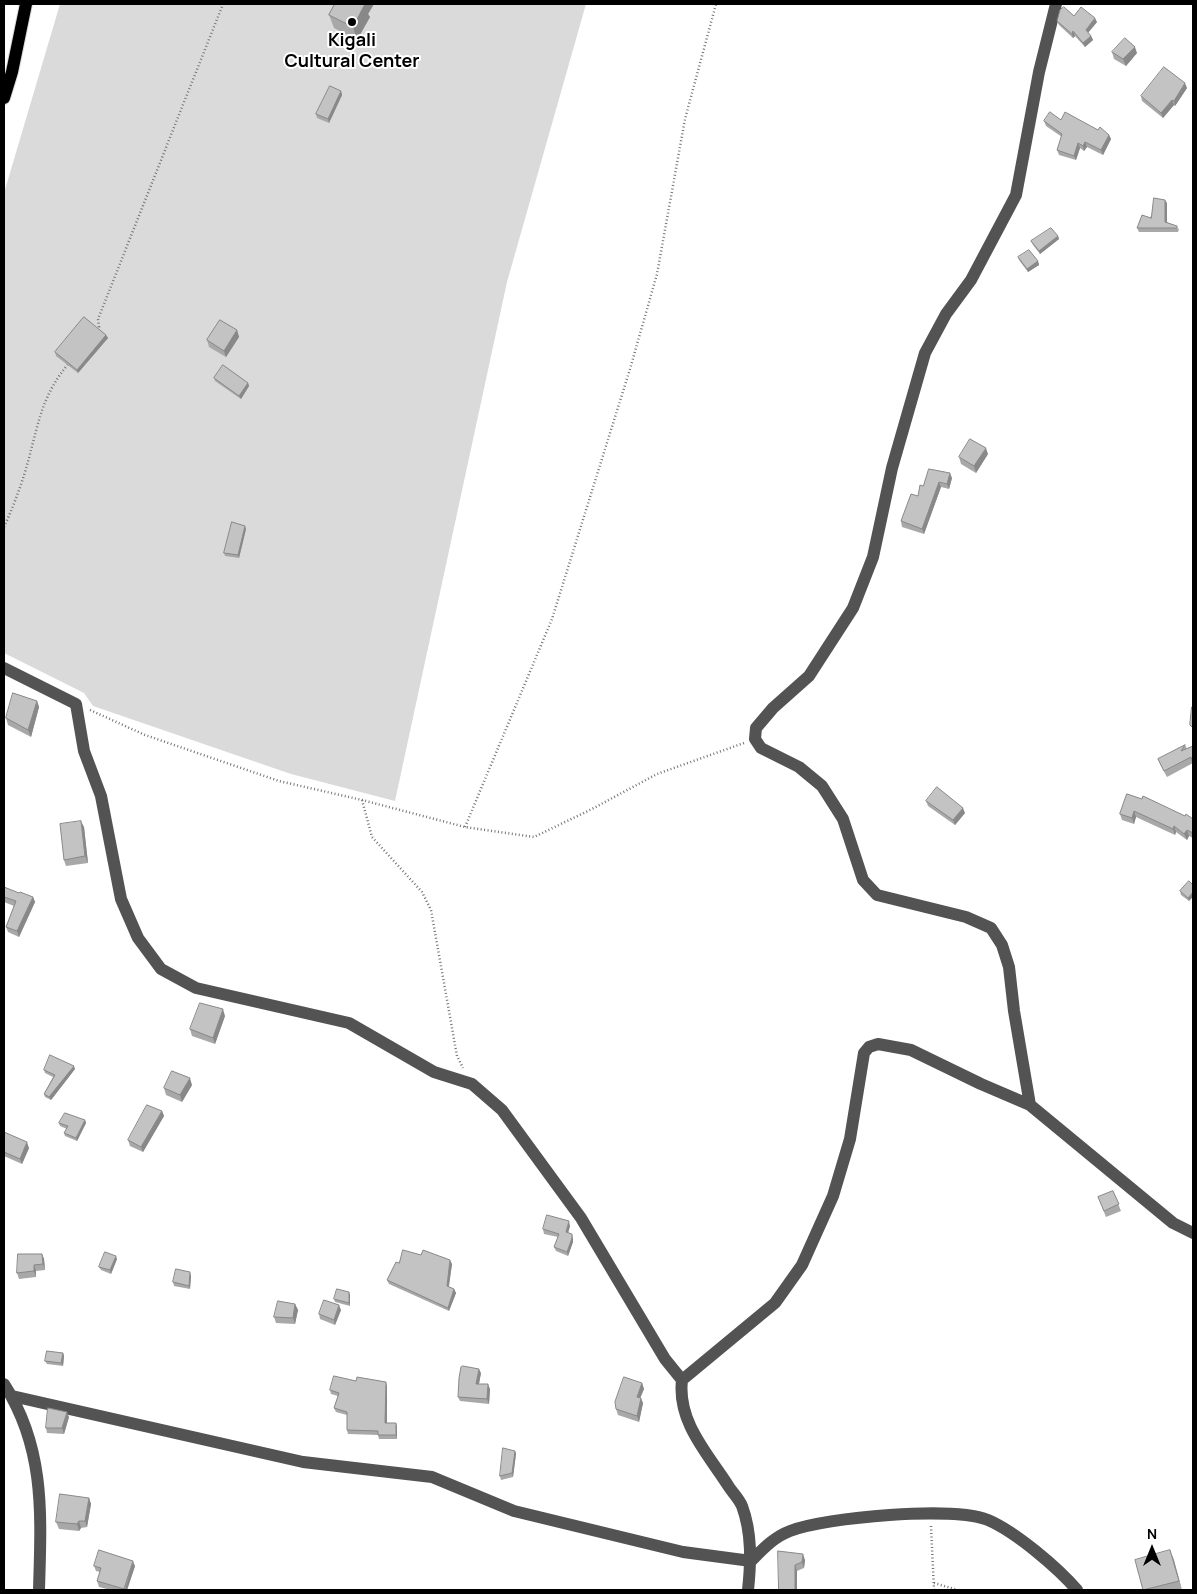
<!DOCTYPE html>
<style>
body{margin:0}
#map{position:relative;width:1197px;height:1594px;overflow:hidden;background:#fff;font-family:Manrope,sans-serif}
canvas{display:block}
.frame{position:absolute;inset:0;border:5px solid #000;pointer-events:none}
.north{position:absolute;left:1127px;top:1524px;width:50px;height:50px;-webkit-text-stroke:4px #fff;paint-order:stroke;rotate:0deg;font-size:14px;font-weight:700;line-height:20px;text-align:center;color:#000}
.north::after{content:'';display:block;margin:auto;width:18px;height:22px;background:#000;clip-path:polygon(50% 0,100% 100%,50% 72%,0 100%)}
</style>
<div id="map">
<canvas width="1197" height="1594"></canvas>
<div class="frame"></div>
<div class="north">N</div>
</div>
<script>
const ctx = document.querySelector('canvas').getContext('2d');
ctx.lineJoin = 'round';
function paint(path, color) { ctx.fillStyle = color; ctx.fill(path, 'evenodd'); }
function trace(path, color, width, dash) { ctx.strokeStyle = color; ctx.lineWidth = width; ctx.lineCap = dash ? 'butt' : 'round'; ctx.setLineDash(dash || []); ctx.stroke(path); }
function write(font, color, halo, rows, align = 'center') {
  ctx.font = font + ' Manrope,sans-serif'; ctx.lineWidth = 4; ctx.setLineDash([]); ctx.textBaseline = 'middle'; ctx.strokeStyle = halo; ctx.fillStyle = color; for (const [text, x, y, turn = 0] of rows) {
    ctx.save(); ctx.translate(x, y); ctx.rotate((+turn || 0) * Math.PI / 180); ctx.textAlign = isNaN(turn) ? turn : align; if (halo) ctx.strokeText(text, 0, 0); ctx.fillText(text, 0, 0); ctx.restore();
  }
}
paint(new Path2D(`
 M60,4H586L507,282L395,801L291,774L93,706L84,693L4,653V193Z`), '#dadada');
const major = new Path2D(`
 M4,98L12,72L26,4`);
trace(major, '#dbdbdb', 14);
trace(new Path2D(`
 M97,330L99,327L98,319L223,4
 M4,527C14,505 23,481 29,458C39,420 43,394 69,363
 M90,710L145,735L279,781L362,800L465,827L534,837L592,809L657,774L744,743
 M362,800L372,837L422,892L431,910L457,1056L463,1068
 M465,827L552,619L630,369L657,274L685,119L716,4
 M931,1526L934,1590
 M934,1583L958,1590`), '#757575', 2.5, [1, 2.5]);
trace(new Path2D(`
 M4,668L76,704L84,751L101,796L121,899L138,938L161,969L196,988L349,1023L434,1072L472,1084L502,1110L581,1218L665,1359L682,1380
 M1030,1105L1014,1011L1009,967L1002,945L991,928L966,917L877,895L863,880L843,819L822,786L799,767L761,748L755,739L756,728L773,708L809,676L853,608L873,557L892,468L925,353L946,314L971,280L1016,195L1039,72L1056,4
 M4,1384C46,1449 41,1517 39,1590
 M12,1396L303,1462L432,1477L514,1511L683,1552L751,1561C763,1549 774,1537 790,1531C826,1517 953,1506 988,1520C1016,1532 1058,1568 1077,1590
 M748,1590C751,1562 752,1533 742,1506C739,1499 733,1493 729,1487C708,1454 677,1422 682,1380L775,1303L802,1265L833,1196L850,1139L864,1053L869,1047L878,1044L911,1050L981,1084L1030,1105L1173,1223L1193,1233`), '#535353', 12);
trace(major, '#000', 12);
paint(new Path2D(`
 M335,4H374L368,14L370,17L357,40L334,28L329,15Z
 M1074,16L1097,22L1088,33L1091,36L1093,40L1085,47L1075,36L1073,38L1059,25L1057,21Z
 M1112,52L1137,53L1126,66L1114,59Z
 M1187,88L1175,106L1174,105L1163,118L1142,101L1141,96Z
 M341,91L342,95L329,123L317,118L316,114Z
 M1061,120L1098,130L1109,135L1111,139L1103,155L1087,147L1084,151L1080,148L1076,160L1059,155L1057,150L1062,137L1046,126L1044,121Z
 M1167,203V222L1179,229L1178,232H1139L1137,228Z
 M1058,236L1059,239L1040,254L1033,245L1031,241Z
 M1018,257L1038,261L1039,265L1028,272L1019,260Z
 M237,330L239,337L226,357L209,347L207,340Z
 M106,335L108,338L78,373L56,356L55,352Z
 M214,378L248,383L249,386L241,399L215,381Z
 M988,454L976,473L961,464L959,457Z
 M952,478L949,489L941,487L924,534L902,527L901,521L918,496L923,486Z
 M246,529L239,558L225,556L224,553Z
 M37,701L39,707L31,737L8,725L6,718Z
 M1185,745L1187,749L1193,746V763L1167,777L1161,766L1158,759Z
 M1127,794L1193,819V838L1189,836L1187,840L1176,832L1175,835L1136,817L1134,824L1122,820L1120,814Z
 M926,801L965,813L955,825L928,806Z
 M84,827L88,863L66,866L64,860Z
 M1189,881V901L1181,895L1180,891Z
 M4,887L19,893L33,897L35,902L19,937L8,932L6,927L14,906L4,902Z
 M225,1016L215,1044L192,1036L190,1029Z
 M75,1069L51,1100L45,1097L44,1094L53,1077L45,1073L44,1070Z
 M192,1085L182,1102L166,1095L164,1088Z
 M162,1111L164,1116L143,1152L130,1146L128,1140Z
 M85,1120L86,1123L77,1141L65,1136L64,1133L67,1129L60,1126L59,1123Z
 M4,1132L29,1148L22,1164L4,1156Z
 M1113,1191L1121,1211L1106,1217L1098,1197Z
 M570,1226L568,1233L573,1239V1242L568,1256L556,1251L554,1247L558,1237L544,1234L543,1229Z
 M42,1254L44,1259L45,1270L36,1271V1277L19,1279L17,1273Z
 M117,1259L111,1274L101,1270L99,1267Z
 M452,1264L449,1287L454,1289L456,1293L449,1311L389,1284L387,1280Z
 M191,1276L190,1289L174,1286L173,1282Z
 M350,1295V1306L335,1302L334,1299Z
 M295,1304L298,1310L295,1324L276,1323L274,1317Z
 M341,1310L335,1325L320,1319L319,1314Z
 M63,1353L64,1356L63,1366L47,1364L45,1361Z
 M481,1373L479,1384L490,1389L489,1404L460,1401L458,1397Z
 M356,1381L387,1386V1423L397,1426V1439H379L378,1435L348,1434L347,1430V1415L336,1412L334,1408L338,1396L331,1394L330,1390Z
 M642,1383L644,1389L640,1398L643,1403L639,1422L618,1415L616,1409Z
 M69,1417L64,1434L47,1433L46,1428Z
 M515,1451L516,1454L513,1477L501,1480L500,1476Z
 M89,1498L91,1504L87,1527L81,1528L79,1531L59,1529L56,1522Z
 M1170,1550L1182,1590H1143Z
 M778,1551L805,1560L804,1568L797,1571V1590Z
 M94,1566H135L127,1590H111L99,1587L97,1581L100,1572L96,1571Z`), '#a8a8a8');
paint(new Path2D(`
 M363,4H374L368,14L370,17L357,40L353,27Z
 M1095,18L1097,22L1087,34L1086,30Z
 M1073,31L1075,36L1073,38L1072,34Z
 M1091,36L1093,40L1085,47L1083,43Z
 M1135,47L1137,53L1126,66L1123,59Z
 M1185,83L1187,88L1175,106L1174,101Z
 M341,91L342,95L329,123L328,119Z
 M1172,100L1174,105L1163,118L1161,113Z
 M1109,135L1111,139L1103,155L1101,150Z
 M1085,142L1087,147L1084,151L1083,146Z
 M1078,143L1080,148L1076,160L1074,156Z
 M1165,200L1167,203V225L1165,222Z
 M1058,236L1059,239L1040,254L1039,251Z
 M1038,261L1039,265L1028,272L1027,269Z
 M237,330L239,337L226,357L224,351Z
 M106,335L108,338L78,373L77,370Z
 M248,383L249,386L241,399L239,396Z
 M986,448L988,454L976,473L974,466Z
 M950,473L952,478L949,489L947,484Z
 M939,482L941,487L924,534L922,529Z
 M245,526L246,529L239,558L238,555Z
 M37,701L39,707L31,737L28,730Z
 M963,808L965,813L955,825L953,820Z
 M1134,811L1136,817L1134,824L1132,818Z
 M81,821L84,827L88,863L85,856Z
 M1174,826L1176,832L1175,835L1173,829Z
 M1187,830L1189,836L1187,840L1184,834Z
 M1193,892V897L1189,901L1188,898Z
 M33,897L35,902L19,937L17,931Z
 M223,1009L225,1016L215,1044L213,1038Z
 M74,1066L75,1069L51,1100L49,1097Z
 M190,1078L192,1085L182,1102L180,1095Z
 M162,1111L164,1116L143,1152L141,1147Z
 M85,1120L86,1123L77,1141L76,1138Z
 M27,1142L29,1148L22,1164L20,1159Z
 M569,1221L570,1226L567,1237L566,1232Z
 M572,1234L573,1239V1242L568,1256L567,1252Z
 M42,1254L44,1259L45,1270L43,1264Z
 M116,1256L117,1259L111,1274L110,1270Z
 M450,1260L452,1264L448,1290L447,1286Z
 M34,1265L36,1271V1277L34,1271Z
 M190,1272L191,1276L190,1289L189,1286Z
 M454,1289L456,1293L449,1311L448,1308Z
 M349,1292L350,1295V1306L349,1303Z
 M295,1304L298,1310L295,1324L293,1318Z
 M339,1305L341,1310L335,1325L334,1320Z
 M63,1353L64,1356L63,1366L61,1363Z
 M479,1369L481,1373L478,1388L476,1384Z
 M386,1382L387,1386V1426L385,1423Z
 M642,1383L644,1389L638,1403L637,1397Z
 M488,1384L490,1389L489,1404L487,1399Z
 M641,1398L643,1403L639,1422L637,1416Z
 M67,1412L69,1417L64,1434L62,1428Z
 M396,1423L397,1426V1439L396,1435Z
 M515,1451L516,1454L513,1477L512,1473Z
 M89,1498L91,1504L87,1527L85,1521Z
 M79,1521L81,1528L79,1531L77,1524Z
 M1170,1550L1174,1560L1182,1590L1179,1581Z
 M803,1554L805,1560L804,1568L802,1562Z
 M133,1561L135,1566L127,1590H125Z
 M795,1565L797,1571V1590H795Z`), '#888');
const building = new Path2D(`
 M335,4H365L353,27L329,15Z
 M1064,7L1074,16L1081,7L1095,18L1086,30L1091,36L1083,43L1073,31L1072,34L1057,21L1060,10Z
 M1125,38L1135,47L1123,59L1112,52Z
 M1164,67L1185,83L1174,101L1172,100L1161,113L1141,96Z
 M330,86L341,91L328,119L316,114Z
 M1050,112L1061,120L1065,112L1098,130L1100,127L1109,135L1101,150L1085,142L1083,146L1078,143L1074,156L1057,150L1062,134L1044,121Z
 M1154,198L1165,200V222L1177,226V228H1137L1142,215L1151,218Z
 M1051,228L1058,236L1039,251L1031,241Z
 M1029,250L1038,261L1027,269L1018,257Z
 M84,317L106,335L77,370L55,352Z
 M220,320L237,330L224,351L207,340Z
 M223,365L248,383L239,396L214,378Z
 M970,439L986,448L974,466L959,457Z
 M929,469L950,473L947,484L939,482L922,529L901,521L911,494L918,496L920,485L923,486Z
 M232,522L245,526L238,555L224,553Z
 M13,693L37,701L28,730L6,718Z
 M1192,707H1193V728L1190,725Z
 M1185,745L1181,751L1193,746V763L1191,757L1164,771L1158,759Z
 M937,787L963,808L953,820L926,801Z
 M1127,794L1142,799L1143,796L1185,816L1186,814L1193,819V833L1187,830L1184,834L1174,826L1173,829L1134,811L1132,818L1120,814Z
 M81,821L85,856L64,860L60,824Z
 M1189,881L1193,885V892L1188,898L1180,891Z
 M4,887L19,893L20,892L33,897L17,931L6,927L16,901L4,897Z
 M200,1003L223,1009L213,1038L190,1029Z
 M50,1055L74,1066L49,1097L44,1094L55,1075L44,1070Z
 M172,1071L190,1078L180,1095L164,1088Z
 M147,1105L162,1111L141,1147L128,1140Z
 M65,1113L85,1120L76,1138L64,1133L68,1126L59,1123Z
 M4,1132L27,1142L20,1159L4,1152Z
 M1113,1191L1119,1204L1104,1211L1098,1197Z
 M547,1215L569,1221L566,1232L572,1234V1238L567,1252L554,1247L559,1234L543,1229Z
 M403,1250L421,1255L423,1250L450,1260L447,1286L454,1289L448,1308L387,1280L396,1262L399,1263Z
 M105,1252L116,1256L110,1270L99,1267Z
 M18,1254H42L43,1264L34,1265V1271L17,1273Z
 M176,1269L190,1272L189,1286L173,1282Z
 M337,1289L349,1292V1303L334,1299Z
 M324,1300L339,1305L334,1320L319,1314Z
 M278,1301L295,1304L293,1318L274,1317Z
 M47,1351L63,1353L61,1363L45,1361Z
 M463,1366L479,1369L476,1384H488L487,1399L458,1397L459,1378L461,1367Z
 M334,1376L356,1381L357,1377L386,1382L385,1423H396V1435H378V1431L347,1430V1412L334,1408L339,1393L330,1390Z
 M624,1377L642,1383L637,1397L641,1398L637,1416L616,1409L615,1402Z
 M48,1408L67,1412L62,1428H46Z
 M503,1448L515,1451L512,1473L500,1476Z
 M60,1494L89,1498L85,1521H79L77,1524L56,1522Z
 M99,1550L133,1561L124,1589L97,1581L101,1568L94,1566Z
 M1170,1550L1179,1581L1143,1590L1135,1560Z
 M778,1551L803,1554L802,1562L795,1565V1590H779Z`);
paint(building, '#c3c3c3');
trace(building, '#888', 1);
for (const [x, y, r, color] of [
 [352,22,5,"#000"]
]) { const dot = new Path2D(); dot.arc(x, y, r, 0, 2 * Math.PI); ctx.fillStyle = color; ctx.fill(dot); trace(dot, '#fff', 2); }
write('bold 18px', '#000', '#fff', [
 ["Kigali",352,41],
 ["Cultural Center",352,62]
]);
</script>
